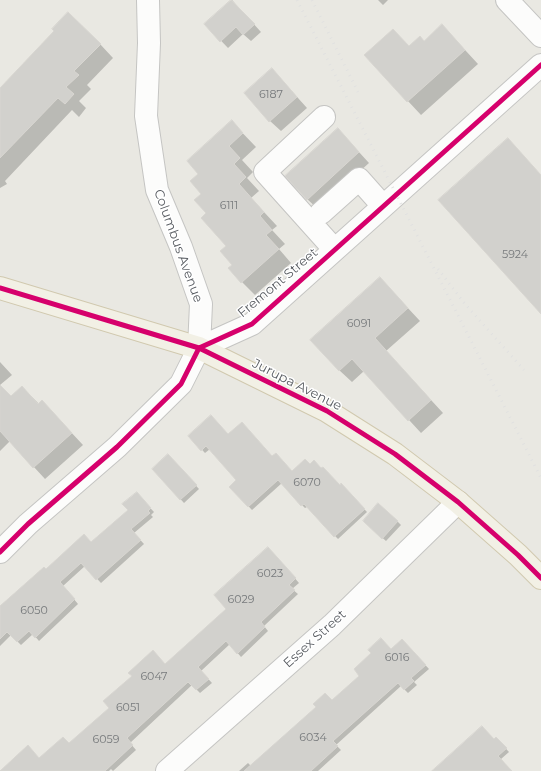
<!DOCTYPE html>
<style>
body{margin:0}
canvas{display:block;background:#e9e8e2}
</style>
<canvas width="541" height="771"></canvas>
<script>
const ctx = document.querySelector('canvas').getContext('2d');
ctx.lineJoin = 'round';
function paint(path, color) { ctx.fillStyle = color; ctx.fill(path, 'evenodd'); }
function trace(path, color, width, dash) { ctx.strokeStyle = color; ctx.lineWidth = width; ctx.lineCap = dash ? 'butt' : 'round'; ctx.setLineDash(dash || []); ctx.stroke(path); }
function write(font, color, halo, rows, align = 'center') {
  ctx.font = font + ' Montserrat,sans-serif'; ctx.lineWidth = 3; ctx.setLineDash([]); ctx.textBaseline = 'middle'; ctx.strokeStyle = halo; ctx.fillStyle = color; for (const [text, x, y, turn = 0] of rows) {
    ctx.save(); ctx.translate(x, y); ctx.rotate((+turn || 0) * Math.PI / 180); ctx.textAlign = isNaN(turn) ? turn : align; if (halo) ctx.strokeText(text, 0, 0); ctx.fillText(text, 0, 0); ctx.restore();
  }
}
paint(new Path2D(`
 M232,0L261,32L251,41L243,34L228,48L205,24Z
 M378,0H388L383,5Z
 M442,25L478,64L421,115L365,55L410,47L424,42Z
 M100,44L113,58L87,85L91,89L79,101L86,108L79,117L72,110L5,181L7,184L0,188V89Z
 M272,69L307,108L281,131L270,121Z
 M232,122L256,147L242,160L253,172L247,178L259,191L251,198L277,226L272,230L285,244L279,249L291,263L255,295L242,282L234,265L227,246L207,213L199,174Z
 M348,140L369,163L318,209L307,199Z
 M380,278L420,321L386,351L443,413L421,433L364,371L352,382L339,370Z
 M0,362L12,375L0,385L11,397L22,387L39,404L42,401L83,445L45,479L10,441L0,451Z
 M228,435L273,457L292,472L344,488L367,512L338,539L307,507L305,508L302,505L282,483L252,510L230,487L238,480L210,449L205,453L189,436Z
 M168,455L199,489L184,503L153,469Z
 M140,497L154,512L151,515L153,517L134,533L144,544L101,583L85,566L63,586L78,604L39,641L33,634L21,645L11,635L0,646V606L46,570L91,543L129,510Z
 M397,521L401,525L386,541L367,524Z
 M272,552L299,583L292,589L298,594L264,626L268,631L241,657L230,644L201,671L212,683L200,693L192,685L130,743L136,750L113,771L111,769L109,771H0L40,759L69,744L165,665L228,609Z
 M406,644L429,669L414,682L417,685L408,693L401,686L336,745L341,750L318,771H239L248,763L251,766L332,701L391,650Z
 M496,738L509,752L501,759L511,771H434Z`), '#0003');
const building = new Path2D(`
 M231,0L255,24L243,35L236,27L220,42L204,24Z
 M68,12L101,44L74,71L79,75L66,87L74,94L65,104L58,98L0,158V88L54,31L52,29Z
 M442,24L465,50L407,102L364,55L393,29L409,46L420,36L424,41Z
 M272,68L297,97L269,122L244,93Z
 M232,120L243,133L229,146L240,158L234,164L246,177L239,184L264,212L260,216L272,230L266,235L279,249L241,283L228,268L232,265L220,251L226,246L201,218L206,213L194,200L201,194L190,181L198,174L187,161Z
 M338,128L359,152L307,200L285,176Z
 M508,138L541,175V314L438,200Z
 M380,277L408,308L375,338L431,400L408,421L352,359L339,371L310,340Z
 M0,385L11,396L22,386L38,404L42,400L72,433L33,468L0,431Z
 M211,415L228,434L242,422L272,456L276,453L292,471L305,459L310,464L314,460L321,468L323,467L340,485L341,483L365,509L334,537L304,504L301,506L278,480L248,507L229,487L236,480L206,446L201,451L188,436Z
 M168,454L197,485L180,500L152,469Z
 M137,492L151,508L148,511L150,513L131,529L141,540L96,580L81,563L60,582L75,599L35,638L29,631L17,642L7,632L0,639V606L44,567L46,569L84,534L91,542L128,510L122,504Z
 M378,503L398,521L382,539L363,521Z
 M268,547L296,578L289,585L295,590L261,622L265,627L237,654L226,641L198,667L209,679L196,690L188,682L127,738L133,745L105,771H0L28,745L39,758L63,737L69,743L109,708L103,701L132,676L128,673L153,650L165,664L226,609L214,595Z
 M381,638L391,649L402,639L426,665L411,678L414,681L404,690L398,683L333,741L338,746L311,771H244L316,707L313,704L325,693L332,700L359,676L354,669L371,653L368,650Z
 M482,726L494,739L496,737L507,748L498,756L512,771H432Z`);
paint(building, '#d2d1cd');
trace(building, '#d8d6d1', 1);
const minor = new Path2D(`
 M148,0L149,43L146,116L157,190L181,247L201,304L199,348
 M507,0L541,36
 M324,117L265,172L334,249
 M321,213L359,179L383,206
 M0,552L28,524L117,447L181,384L199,348L252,324L541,65
 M167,771L332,625L458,502`);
const major = new Path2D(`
 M0,288L199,348L327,411L395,454L458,502L518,555L541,578`);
trace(minor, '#c5c5c3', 24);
trace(major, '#d1c9af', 24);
trace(minor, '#fcfcfb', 22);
trace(major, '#f2f0e5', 22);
trace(new Path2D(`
 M297,0L541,478
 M312,0L358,92
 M438,269L465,304L524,370`), '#e1e1e0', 3, [1, 5]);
trace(new Path2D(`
 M0,288L199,348L327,411L395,454L458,502L518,555L541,578
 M0,552L28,524L117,447L181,384L199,348L252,324L541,65`), '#d6006c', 5);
write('11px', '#777a7c', null, [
 ["6187",271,95],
 ["6111",229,206],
 ["5924",515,255],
 ["6091",359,324],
 ["6070",307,483],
 ["6023",270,574],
 ["6029",241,600],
 ["6050",34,611],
 ["6016",397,658],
 ["6047",154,677],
 ["6051",128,708],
 ["6034",313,738],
 ["6059",106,740]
]);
write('13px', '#585c61', '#fff', [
 ["Columbus Avenue",178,246,70],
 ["Fremont Street",278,283,-40],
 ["Jurupa Avenue",297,385,27],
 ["Essex Street",315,639,-42]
]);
</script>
